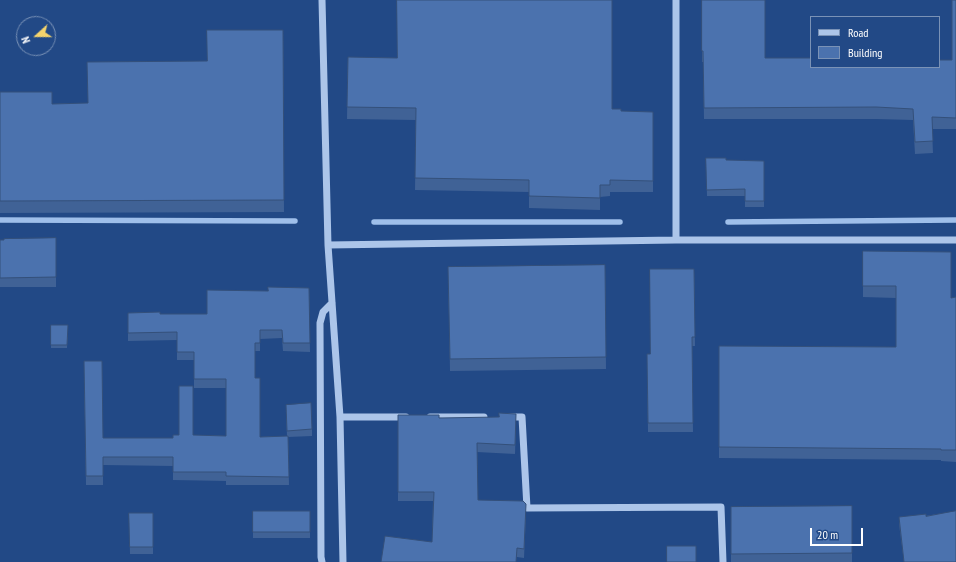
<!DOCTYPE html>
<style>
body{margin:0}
#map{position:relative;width:956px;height:562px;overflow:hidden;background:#224986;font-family:"PT Sans Narrow",sans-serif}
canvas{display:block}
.legend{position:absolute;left:810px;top:16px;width:130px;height:52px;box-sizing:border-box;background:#224986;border:1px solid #7a92b6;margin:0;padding:5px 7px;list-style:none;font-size:12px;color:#fff}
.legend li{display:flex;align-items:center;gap:8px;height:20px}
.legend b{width:20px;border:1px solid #7a92b6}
.north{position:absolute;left:16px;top:16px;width:40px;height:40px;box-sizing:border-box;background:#224986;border:1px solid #7a92b6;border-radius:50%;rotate:249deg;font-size:11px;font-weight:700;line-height:16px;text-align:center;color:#fff}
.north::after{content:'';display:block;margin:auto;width:14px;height:18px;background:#f5d46d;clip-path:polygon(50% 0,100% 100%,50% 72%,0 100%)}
.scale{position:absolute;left:810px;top:528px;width:53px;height:18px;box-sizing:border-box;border:2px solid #fff;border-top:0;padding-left:5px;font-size:12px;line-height:14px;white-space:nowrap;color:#fff;-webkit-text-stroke:3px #224986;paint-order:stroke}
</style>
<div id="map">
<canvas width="956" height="562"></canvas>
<ul class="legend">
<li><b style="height:5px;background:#acc5e9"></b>Road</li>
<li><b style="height:11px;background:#4b72ae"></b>Building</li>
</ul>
<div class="north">N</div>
<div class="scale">20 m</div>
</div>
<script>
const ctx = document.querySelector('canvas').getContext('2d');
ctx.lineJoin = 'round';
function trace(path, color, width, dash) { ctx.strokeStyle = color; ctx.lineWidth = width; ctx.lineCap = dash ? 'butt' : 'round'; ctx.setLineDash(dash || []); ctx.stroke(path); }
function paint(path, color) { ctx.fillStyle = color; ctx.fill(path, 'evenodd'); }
trace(new Path2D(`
 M0,220L295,221
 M374,222H620
 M728,222L956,220`), '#9fbfea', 5.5);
trace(new Path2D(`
 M322,0L328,245L340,417L343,562
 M676,240V0
 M328,245L676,240H956
 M340,417H406
 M430,417H484
 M508,417H522L527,508L721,507L723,562
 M322,562L321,557L320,323L323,312L332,303`), '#acc5e9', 7);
paint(new Path2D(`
 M702,0L765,58L811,67L952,60L956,0V129H932L933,153L915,154L913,120L876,119H704L703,62H702Z
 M283,30L284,212L0,213V92L52,104L88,103L207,61Z
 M348,57L612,109L621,111L653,112V192H610V196L600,197V210L529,208V192L415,190L416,120L347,119Z
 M706,158L726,160L764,161V207H745V196H707Z
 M0,240L56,277V287H0Z
 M863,251L951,298L956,297V462L941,461V460L719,458V346L896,347V298L863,297Z
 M605,265L606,369L450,371L448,267Z
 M694,269L695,346H692L693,432H648L647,354H650Z
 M309,288L310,352L283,351L282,338L260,339V351H255V378L260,437L287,436L286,411L312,429V436L288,437L289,485H226V481L173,480V466L103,465V485H86L84,361L103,438H173L193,435L226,436V388H194V360H177V340L128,341V313L160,314H207L268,291Z
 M51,325H68L67,348H51Z
 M398,415L516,423L515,454L477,452L478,500L526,513L524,558L517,557L432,542L433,501H398Z
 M852,506V562H731V507Z
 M253,511H310V538H253Z
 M129,513H153V554H130Z
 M926,516L956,562H904L899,524V517Z`), '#406296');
const building = new Path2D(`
 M397,0H612V109H621V111L653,112V181L610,180V185H600V198L529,196V180L415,178L416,108L347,107L348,57L397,58Z
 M702,0H765V58H811V67H939V60H952V0H956V118L932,117L933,141L915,142L913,109L876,107L704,108L703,51H702Z
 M207,30H283L284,200L0,201V92H52V104L88,103L87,62L207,61Z
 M706,158H726V160L764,161V201H745V189L707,190Z
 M56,238V277L0,278V240H4V239Z
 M863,251L951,252V298L956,297V450H941V449L719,447V346L896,347V286H863Z
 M605,265L606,357L450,359L448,267Z
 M650,269H694L695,337H692L693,423H648L647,354H650Z
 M268,287L309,288L310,343H283L282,330H260V343H255V378H260V437L288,436L289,477L226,476V472H173V457H103V476H86L84,361H102L103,438H173V435H179V386H193V435L226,436V379H194V352H177V332L128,333V313L160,312V314H207V290L268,291Z
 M51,325H68L67,345H51Z
 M311,403L312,429L287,431L286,405Z
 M499,413L516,414L515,445L477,443L478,500L523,501L526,504L524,549L517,548L516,562H381L385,536L432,542L434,492H398V415H439V418L499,417Z
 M852,506V553L731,554V507Z
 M253,511H310V532H253Z
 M956,511V562H904L899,517L926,514V516Z
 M129,513H153V547H130Z
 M667,546H696V562H667Z`);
paint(building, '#4b72ae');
trace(building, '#34507a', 1);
</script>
